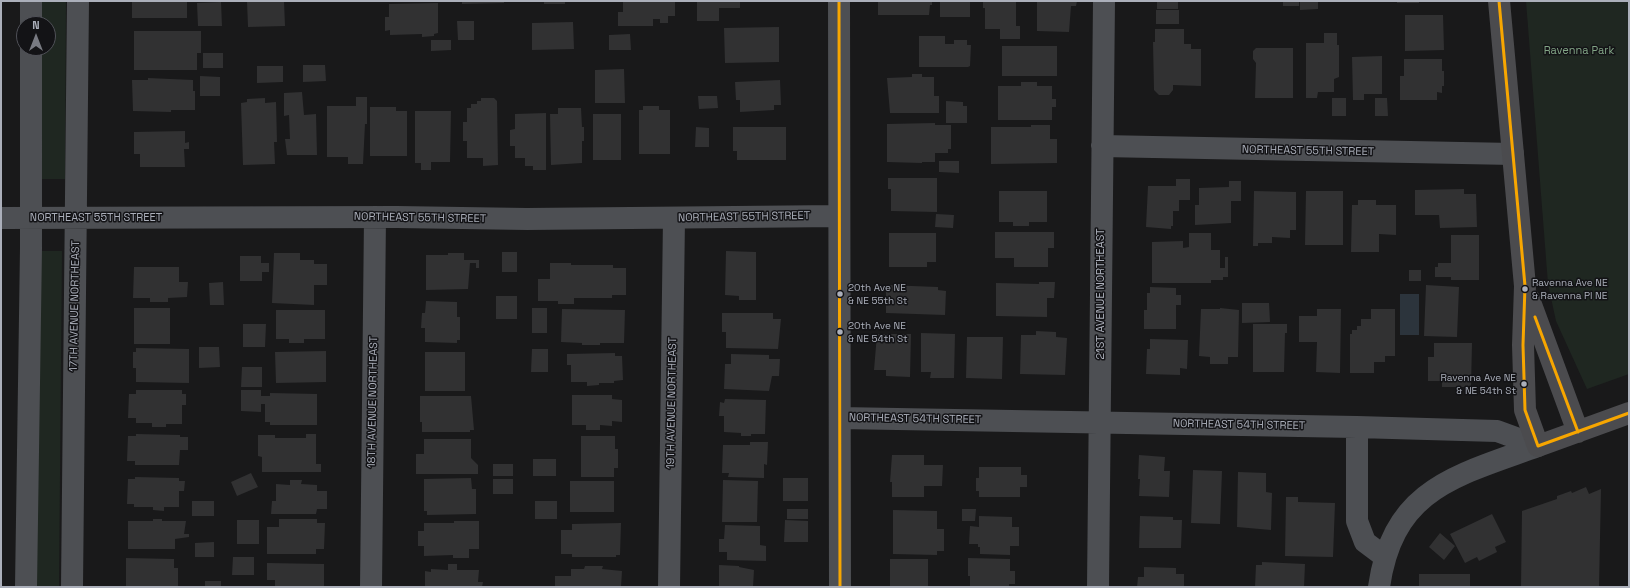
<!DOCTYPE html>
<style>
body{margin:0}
#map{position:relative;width:1630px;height:588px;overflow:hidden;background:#19191a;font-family:"Space Grotesk",sans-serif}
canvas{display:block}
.frame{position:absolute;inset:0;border:2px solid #abafba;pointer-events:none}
.north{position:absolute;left:16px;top:16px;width:40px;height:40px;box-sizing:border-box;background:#131316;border:1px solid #505158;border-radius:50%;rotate:0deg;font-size:11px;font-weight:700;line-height:16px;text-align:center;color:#abafba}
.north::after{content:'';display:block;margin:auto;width:14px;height:18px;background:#787a82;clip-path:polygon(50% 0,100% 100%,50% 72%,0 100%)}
</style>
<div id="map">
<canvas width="1630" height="588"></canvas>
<div class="frame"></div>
<div class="north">N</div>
</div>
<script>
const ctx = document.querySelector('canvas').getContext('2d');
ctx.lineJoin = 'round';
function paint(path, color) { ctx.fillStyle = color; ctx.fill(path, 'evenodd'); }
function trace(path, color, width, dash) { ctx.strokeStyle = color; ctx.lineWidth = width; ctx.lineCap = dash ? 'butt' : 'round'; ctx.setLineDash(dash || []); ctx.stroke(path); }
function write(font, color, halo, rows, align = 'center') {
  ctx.font = font + ' "Space Grotesk",sans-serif'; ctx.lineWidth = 3; ctx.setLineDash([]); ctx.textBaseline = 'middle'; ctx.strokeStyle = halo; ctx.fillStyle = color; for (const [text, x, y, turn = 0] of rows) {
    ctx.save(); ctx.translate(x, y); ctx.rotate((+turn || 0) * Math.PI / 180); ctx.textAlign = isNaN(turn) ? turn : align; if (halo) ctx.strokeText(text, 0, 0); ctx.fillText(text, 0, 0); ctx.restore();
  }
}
paint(new Path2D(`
 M39,1H66L65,179H37L39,48H48V24H39Z
 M1526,1H1629V374L1587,389L1556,321L1548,284Z
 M33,251H62L59,587H30Z`), '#1f2721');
paint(new Path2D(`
 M1400,294H1419V335H1400Z`), '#2c343c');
paint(new Path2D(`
 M132,1H187V18H132Z
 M247,1H284L285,26L248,27Z
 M462,1H504V3L462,4Z
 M544,1H565V4H544Z
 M623,1H675V16H668V23H660V19H653V26H618V12H623Z
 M714,1H740V8H719V21H697V2Z
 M878,1H932V5H930L929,15H878Z
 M940,1H970V17H940Z
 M983,1H1016V26H1020V39H1000V29H985V8H983Z
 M1037,1H1077L1076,6H1071L1069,32L1037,31Z
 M1157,1H1178V9H1157Z
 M1283,1H1299V6H1283Z
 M1300,1H1318V9L1300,10Z
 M1397,1H1419V3H1397Z
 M221,2L222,26H198L197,3Z
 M438,3V33L434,34V36L422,37V34L390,35V30L385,31V17H389V4Z
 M1156,10H1179V24H1156Z
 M1405,15H1443L1444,50L1405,51Z
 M457,21H474V40H458Z
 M573,22L574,49L532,50V23Z
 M779,27V62L725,63L724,28Z
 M1155,29H1184V44H1191V49H1201V86L1173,85V90L1169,95H1159L1154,90L1153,42H1155Z
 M134,31H201V53H197V70H134Z
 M1324,33H1337V45H1339V77L1334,79V92H1318L1317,98H1306V43H1324Z
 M630,34L631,50H609V35Z
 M919,36H945V44H954V40H967V45H971L970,66L968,67H919Z
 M431,40H451V50L431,51Z
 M1002,46H1057V76H1002Z
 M1256,48H1293V98H1255L1256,63L1253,59V51Z
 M203,53H223V68H203Z
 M1382,56V94H1364V100H1353L1352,57Z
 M1404,59H1442V71H1444V86H1442V93L1437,92V100H1400V76H1404Z
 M303,65H325L326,81L303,82Z
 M257,66H283V82L257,83Z
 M624,69L625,103H595V70Z
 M912,74H922V77H934V96H939V113H890L887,78L912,77Z
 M200,76L220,77V96H200Z
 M148,78L193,80V91H195V110H171V112L133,111L132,80H148Z
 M780,80L781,105H774V110L740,112V100H736L735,82Z
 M1021,82H1037V86H1052V99H1056V107H1052V120H998V86H1021Z
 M302,92L304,115L316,114L317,155H287L285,139H290L289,115L284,116V93Z
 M698,96H717L718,108L699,109Z
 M356,97H367V124H365L363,164H348V157H327V106H356Z
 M265,98V103L276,102L277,142H274L275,164L243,165L241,103L247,102V99Z
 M481,98H494L497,101L498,165L483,166V158H467V141H463V122H467V108H471V104H477V101H481Z
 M1332,98H1346V116H1332Z
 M1375,98H1387L1388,116H1375Z
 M946,101L963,102V106H967V123H946Z
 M643,106H659V110H670V154H639V110H643Z
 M370,107H396V111H407V156H370Z
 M558,108H581L582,127H584V141H582V163L551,165L550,114H558Z
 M415,111H451L450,162H431V170H421V163H415Z
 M546,113V170H533V166H525V158H515V146H510V130L515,129V114Z
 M593,114H621V160H593Z
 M935,123V125H951V149H948V153H935V162H922V163L887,162V124Z
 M1031,125H1050V139H1057V163L991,164V127H1031Z
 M696,127L709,128V147H695Z
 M733,127H786V160H737V151H733Z
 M185,131V143L189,142V149H184L185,167H140V154H134V132Z
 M939,161H959V173L939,172Z
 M888,178H937V212L891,211V189H888Z
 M1176,179H1190V200H1179V211H1173V226H1171V229L1146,227L1148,186H1176Z
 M1229,181H1241V201H1231V223L1195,225V205H1199V188L1229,187Z
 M1464,189V194H1476L1477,227L1440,228L1439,215H1415V190Z
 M999,191H1047V222H1029V226H1013V222H999Z
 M1254,191L1296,192V230H1290V238L1272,237V243H1258V246H1253Z
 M1306,191H1343V245H1305Z
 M1358,200H1376V205H1396V235L1379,234V252H1351L1352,205H1358Z
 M936,214L954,215L953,228L935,227Z
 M995,232H1054V248H1048V267H1014V258H995Z
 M889,233H936V262H927V267H889Z
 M1189,233H1211V250H1220V268H1225V257H1228V277H1223V280H1211V283H1152V242L1183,241V248L1189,247Z
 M1451,235H1479V280H1451V277H1435V267H1438V263H1451Z
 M726,251L756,252V300H739V296L725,295Z
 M502,252H517V272H502Z
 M274,253H300V260H314V264H327V285H314V305L272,303Z
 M448,253H464V260H479V268H476V263H470L468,289L426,290V255H448Z
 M240,256H261V263H269V272H262V281H240Z
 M550,263H571V265H613V268H626V295H612V298H574V304H558V301H538V279H550Z
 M134,267H179V282H188L187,297L168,298V302H150V298H133Z
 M1409,270H1421V281H1409Z
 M223,282L224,305H210L209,283Z
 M1039,282H1055L1054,298H1047V317L996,316V283L1039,284Z
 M886,285L938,287V290L946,291L945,315L886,313Z
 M1426,285L1459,287L1457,337L1424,336Z
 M1150,287L1176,288V295H1181V305H1176V329H1144V310H1147V293H1150Z
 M496,296H517V319H496Z
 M426,301L457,302V317H460V340H457V343L425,342V328H421L422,313H425Z
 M1242,303H1269L1270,322L1242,323Z
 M134,308H170V344H134Z
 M532,308H547V333H532Z
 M1220,308L1239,310L1238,357H1228V364H1210V357L1199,356L1201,309H1220Z
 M562,309L625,310L624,343H600V345H582V343L561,342Z
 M1317,309H1341L1340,373L1316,372L1317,342H1299V316H1317Z
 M1371,309H1395V356H1385V362H1374V373H1350V334H1352V330H1357V326H1361V319H1371Z
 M276,310H325V339H304V343H289V339H276Z
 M722,313H773V319H781L778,349L726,348V332H722Z
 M243,324H266L265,347H243Z
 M1253,324H1287V333H1285L1284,372H1253Z
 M1036,331L1056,332V337L1067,338L1065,375L1020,374L1021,335H1036Z
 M921,333L955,334L954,378H930L931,372H921Z
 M877,334H911L910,377L886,376V370H874Z
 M967,337H1003L1002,379L966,378Z
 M1150,339L1188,340L1187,369L1180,368V375L1146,374L1147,349H1150Z
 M1434,343H1472L1471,387H1442V381H1428V357H1434Z
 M199,347H219L220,367L199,368Z
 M136,348L189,349V383L136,382V368H133V352H136Z
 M532,349H548V372H531Z
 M326,351V382L276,383L275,352Z
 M425,352H465V391H425Z
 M615,353V356H622L623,380L614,381V383H599V385L587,386V382H571V365H567V354Z
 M731,354L769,355V359H780L779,376H772L769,391L724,389L725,364H731Z
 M242,367H262V387H241Z
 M136,390H182V394H186V405H182V424H166V427H152V423H136V418H128L129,394H136Z
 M241,390H261V396H270V393L317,394V425H270V422H265V404H261V412L241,411Z
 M572,395H612V399L622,400V422L612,421V426L600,425V430H586V425H572Z
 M420,396H471L474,430H470V432H422V422H420Z
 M725,399L766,400L765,434H751V436H741V433L724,432V416H719L720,402L724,403Z
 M136,434L180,435V437H188V450H180L179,465H135V461H127L128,436H136Z
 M306,434H316V464H321V472H262V457L258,456V435H275V438H306Z
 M581,436H615V449H618V468H614V477H581Z
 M424,439H471V458L478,465V474H416V454H424Z
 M750,442H768L767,465L764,464V478L728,477L729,473H722L723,445H750Z
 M892,455H924V465H943L942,486H924V497H892V482H890Z
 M1139,455L1165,457L1164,471H1170L1169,497L1139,496L1140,479H1138Z
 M533,459H556V476H533Z
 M493,464H513V476H493Z
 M979,467H1021V475H1027V487H1020V497H979V491H976V478H979Z
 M1193,470L1222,471L1220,524L1191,523Z
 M1238,472L1266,473V492L1272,493L1271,530L1237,527Z
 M251,473L258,487L237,496L231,482Z
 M135,477L179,478V481H185L184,491H179V507H164V511L153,510V507H134V504H127L128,479H135Z
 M471,478L472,489H476V514L427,515V511H424V479Z
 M783,478H808V501H783Z
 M493,479H513V494H493Z
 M290,480H302L301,484L317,485V491H327V509H317L316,514H271L272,501H276V484L290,485Z
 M723,480L758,481L757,522H722Z
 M570,481H614V512H570Z
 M1586,487L1589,494L1601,489L1599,587H1521L1522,511L1557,499V496L1571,491L1572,493Z
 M1286,497H1298V502L1335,503L1333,557L1285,556Z
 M192,501H214V516H192Z
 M535,501H557V519H535Z
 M787,509H808V519H787Z
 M962,509H976L975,521H962Z
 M893,510L937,511V529H944V551H937V555L893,554Z
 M1492,514L1506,542L1495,547L1497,552L1479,561L1477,557L1465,563L1450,534Z
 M979,516L1012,517V527H1019V546H1010V555L980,554V547H978V544H969L970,526L979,527Z
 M1140,516L1173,517V520H1182L1181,548H1139Z
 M153,519H162V521H186L184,534H189V537L175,539V549H128V521H153Z
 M279,519H317V523H325L324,549H316V554H267V527H279Z
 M237,520H259V544H237Z
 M785,520L808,521V542H784Z
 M454,521H479V549H469V558H453V555L424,556V546H418V531H424V523H454Z
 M621,523L620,555H616V557H572V554H561V530H572V524Z
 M725,525L760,526V545L766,546V561L727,560V552H719V539H724Z
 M1440,533L1455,546L1444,560L1429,547Z
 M214,542V557H195V543Z
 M233,557H254V575H232Z
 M126,558L174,559V568H178V587H126Z
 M968,558L1010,559V571H1015V584H1009V587H970V576H968Z
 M890,559H928V587H890Z
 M1262,562L1305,564L1304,587H1255L1256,565H1262Z
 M267,563L324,564V587H275V580H267Z
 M448,564H457V570H479L478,582H483L482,587L425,586V571L431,572V569L448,570Z
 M719,565L739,566V567L754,570L753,587H719Z
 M585,566H603L602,569L622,571L621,587H555V576H571V569H584Z
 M1144,567L1176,568V574H1184V587H1137L1138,577H1144Z
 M1419,574H1470V587H1419Z
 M205,581H221V587H205Z`), '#313132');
trace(new Path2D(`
 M31,1V24
 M839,1L840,587
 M1102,146L1513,154
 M1,218L397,217L527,219L838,216
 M840,418L1357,427L1497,431L1538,446
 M1357,427V521L1365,542L1385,557
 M26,587L31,248V48
 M72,587L78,1
 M371,587L375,217
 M669,587L674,218
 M1098,587L1104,1
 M1379,587C1393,488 1456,476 1538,446`), '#4d4f53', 22);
trace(new Path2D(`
 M1499,1L1525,286L1523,345L1525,410L1538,446L1629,413
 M1529,299L1578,432`), '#4b4b4e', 22);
trace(new Path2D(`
 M839,1L840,587
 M1499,1L1525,286L1523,345L1525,410L1538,446L1629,413
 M1535,317L1578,432`), '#f7a600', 3);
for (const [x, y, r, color] of [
 [1525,289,3.5,"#abafba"],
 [840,294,3.5,"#abafba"],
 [840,332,3.5,"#abafba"],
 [1524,384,3.5,"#abafba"]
]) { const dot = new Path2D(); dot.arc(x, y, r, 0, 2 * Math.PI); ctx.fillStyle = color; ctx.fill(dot); trace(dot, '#131316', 1.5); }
write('10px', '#abafba', '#131316', [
 ["Ravenna Ave NE",1532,283],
 ["& Ravenna Pl NE",1532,296],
 ["20th Ave NE",848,288],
 ["& NE 55th St",848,301],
 ["20th Ave NE",848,326],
 ["& NE 54th St",848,339],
 ["Ravenna Ave NE",1516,378,"right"],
 ["& NE 54th St",1516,391,"right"]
], 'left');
write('11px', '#82a586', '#131316', [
 ["Ravenna Park",1579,51]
]);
write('11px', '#abafba', '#131316', [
 ["NORTHEAST 55TH STREET",1308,151,1],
 ["NORTHEAST 55TH STREET",744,217,-1],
 ["NORTHEAST 55TH STREET",96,218],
 ["NORTHEAST 55TH STREET",420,218,1],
 ["21ST AVENUE NORTHEAST",1101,294,-90],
 ["17TH AVENUE NORTHEAST",75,306,-89],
 ["18TH AVENUE NORTHEAST",373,402,-89],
 ["19TH AVENUE NORTHEAST",672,403,-89],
 ["NORTHEAST 54TH STREET",915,419,1],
 ["NORTHEAST 54TH STREET",1239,425,1]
]);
</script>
